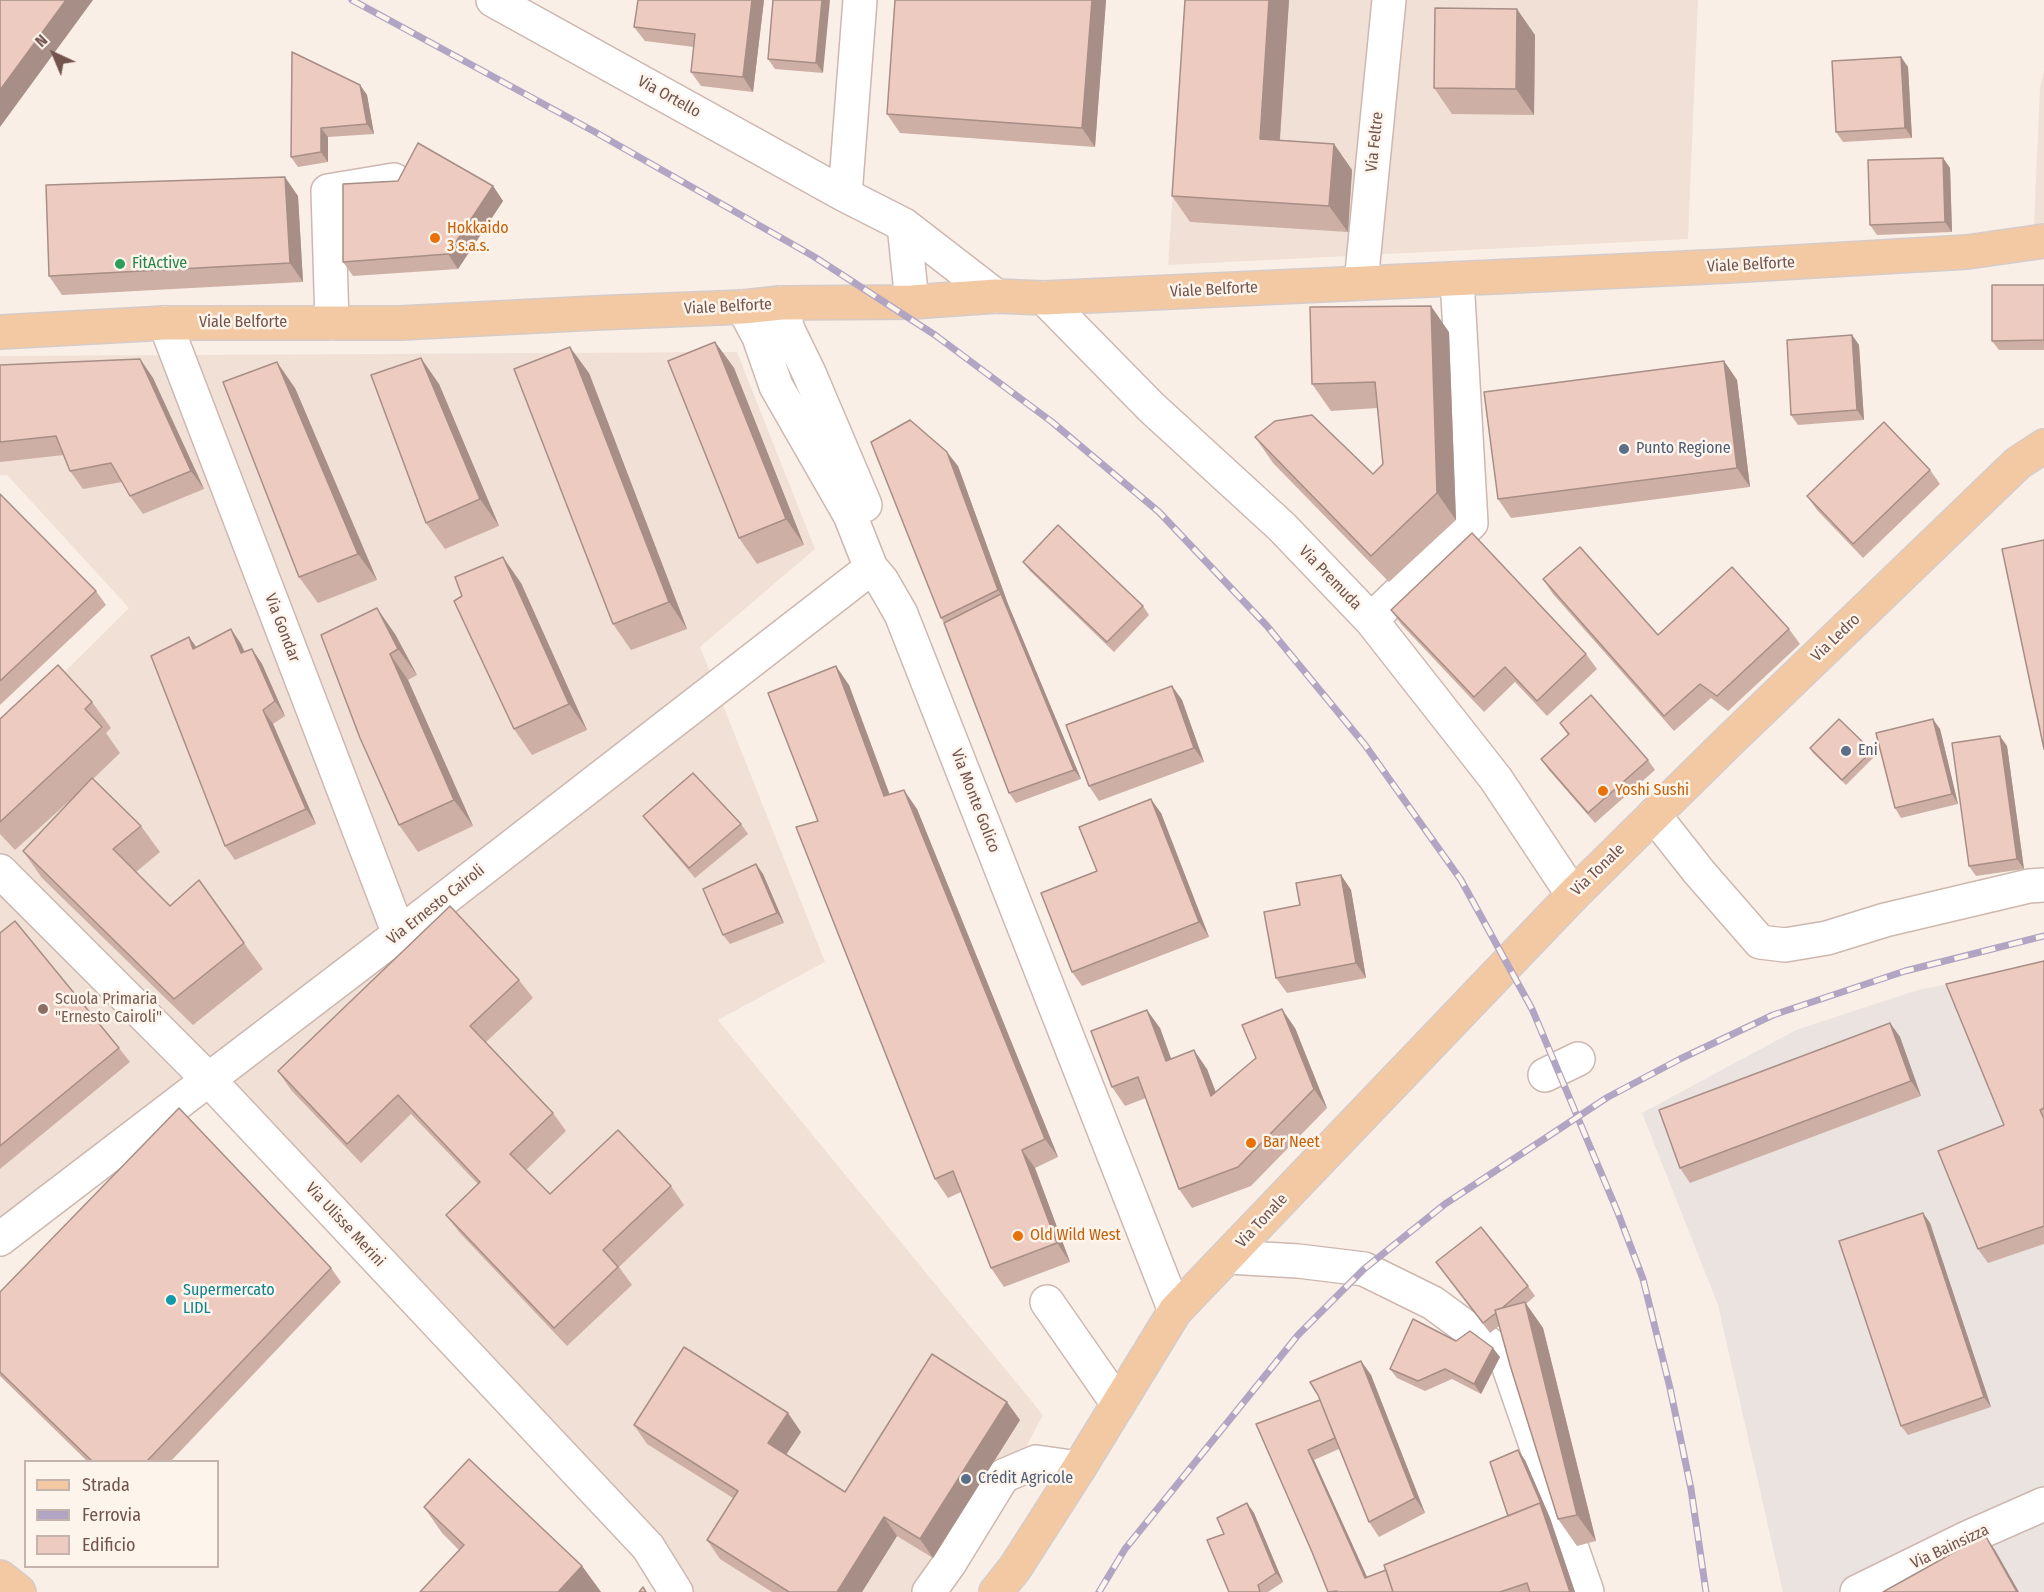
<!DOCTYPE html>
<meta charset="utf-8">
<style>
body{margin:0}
#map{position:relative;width:2044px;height:1592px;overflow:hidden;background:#faefe6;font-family:"Fira Sans Condensed",sans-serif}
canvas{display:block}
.legend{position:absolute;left:24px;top:1460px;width:195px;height:108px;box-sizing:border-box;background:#fdf4ec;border:2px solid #c5b4ac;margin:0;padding:8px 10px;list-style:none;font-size:18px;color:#72544d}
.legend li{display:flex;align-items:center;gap:12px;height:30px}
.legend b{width:30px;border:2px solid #c5b4ac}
.north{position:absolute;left:24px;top:24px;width:60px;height:60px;-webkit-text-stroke:4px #fdf4ec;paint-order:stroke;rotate:316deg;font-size:16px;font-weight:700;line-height:24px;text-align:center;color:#72544d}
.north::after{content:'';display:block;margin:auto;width:21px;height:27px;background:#72544d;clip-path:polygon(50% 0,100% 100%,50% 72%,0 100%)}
</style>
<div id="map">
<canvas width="2044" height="1592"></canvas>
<ul class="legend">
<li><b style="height:8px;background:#f3c9a4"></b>Strada</li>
<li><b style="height:8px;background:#b1a5c3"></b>Ferrovia</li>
<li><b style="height:16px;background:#eecbc0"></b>Edificio</li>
</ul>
<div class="north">N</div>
</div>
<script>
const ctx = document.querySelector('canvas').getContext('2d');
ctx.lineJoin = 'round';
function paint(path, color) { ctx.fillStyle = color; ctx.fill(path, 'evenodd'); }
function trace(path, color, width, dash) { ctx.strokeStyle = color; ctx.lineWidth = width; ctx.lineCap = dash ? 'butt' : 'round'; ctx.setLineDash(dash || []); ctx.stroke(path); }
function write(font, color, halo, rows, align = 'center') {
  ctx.font = font + ' "Fira Sans Condensed",sans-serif'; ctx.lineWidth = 5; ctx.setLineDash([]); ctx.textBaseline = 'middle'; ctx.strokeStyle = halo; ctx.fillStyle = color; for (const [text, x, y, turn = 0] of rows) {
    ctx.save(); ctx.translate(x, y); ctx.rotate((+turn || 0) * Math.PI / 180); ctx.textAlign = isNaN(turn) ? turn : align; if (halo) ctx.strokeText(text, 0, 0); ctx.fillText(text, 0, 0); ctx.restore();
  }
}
paint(new Path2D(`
 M1186,0H1698L1688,239L1168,265Z
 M2044,70V225H2034L2040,88Z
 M737,352L815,549L700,647L825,962L718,1020L1043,1415L949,1592H693L673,1561L217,1078L0,853V736L129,608L7,475H0V356Z
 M0,888L189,1074L0,1221Z`), '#f1e0d5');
paint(new Path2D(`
 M2044,965V1592H1783L1718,1305L1642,1113L1796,1030L1918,990Z`), '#ebe3e0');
const minor = new Path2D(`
 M493,0L845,195L904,225L996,296
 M845,195L860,0
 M904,225L912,302
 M1361,283L1389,0
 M1044,298L1151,407L1282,527L1371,620L1496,779L1573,895
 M781,303L788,330L809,373L865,505
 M743,307L759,337L776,386L850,515L871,568L882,581L901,614L1175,1311
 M165,323L399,934
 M332,323L328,191L394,180
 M1371,620L1471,523L1457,279
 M1654,815L1699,872L1760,942L1785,945L1827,938L1885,920L2029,886L2044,885
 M0,871L209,1080L648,1547L676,1592
 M1545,1075L1578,1059
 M0,1239L399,934L871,568
 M1228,1257L1298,1261L1364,1269L1433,1303L1505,1356L1587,1592
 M1047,1302L1118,1404
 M929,1592L949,1564L1003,1476L1036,1462L1079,1468
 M1857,1592L1969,1537L2044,1504`);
const major = new Path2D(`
 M0,332L165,323H400L595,313L743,307L781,303L912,302L996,296L1044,298L1728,266L1967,252L2044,241
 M0,1577L19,1592
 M996,1592L1015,1568L1079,1468L1175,1311L1573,895L1725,745L2018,463L2044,446`);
trace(minor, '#cdb8b0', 36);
trace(major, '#d5ccca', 36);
trace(minor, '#fff', 33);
trace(major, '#f3c9a4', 33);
const rail = new Path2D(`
 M352,0L595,132L813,256L935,335L1052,422L1159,512L1267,626L1365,745L1461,880L1532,1009L1618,1213L1643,1279L1670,1388L1691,1489L1706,1592
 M1099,1592L1125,1549L1298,1335L1364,1269L1445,1204L1608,1097L1680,1059L1773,1015L1905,971L2044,936`);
trace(rail, '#b1a5c3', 7);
trace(rail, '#fdf4ec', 4.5, [14]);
paint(new Path2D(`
 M638,0H764L753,92L701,86L691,72L694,47L645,41L634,27Z
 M773,0L823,73L775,69L768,59Z
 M895,0H1106L1095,147L900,133L887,114Z
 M1289,0L1280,140L1334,144L1352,170L1348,232L1190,222L1172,196Z
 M1535,35L1534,115L1452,114L1434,88Z
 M1901,57L1908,67L1912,138L1843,142L1836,132Z
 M360,85L367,95L374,134L328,137V162L298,167L291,157Z
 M1943,158L1950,168L1952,232L1877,235L1870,225Z
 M493,186L503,201L458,269L353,276L343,262Z
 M298,196L303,282L62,295L49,276Z
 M2044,285V350H1999L1992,341Z
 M1449,332L1456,520L1389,582L1273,463L1255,437L1373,474L1383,464L1378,408L1331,411L1312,384Z
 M1852,335L1859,345L1864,420L1798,425L1791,415Z
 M715,342L734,368L804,545L757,564L739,538Z
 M140,359L153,378L204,489L143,514L130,496L122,482L83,489L70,471L64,455L0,462V365Z
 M1724,361L1737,380L1750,487L1511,518L1498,499Z
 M589,373L687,629L631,650L613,624Z
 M439,384L499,526L445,549L426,523Z
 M295,388L377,580L318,603L299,577Z
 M958,466L1008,604L1081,779L1016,803L1009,793L944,623L941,618Z
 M1930,470L1940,484L1863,558L1817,510L1807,496Z
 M0,494L96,591L106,605L0,705Z
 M1023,562L1143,606L1149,615L1114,652L1030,571Z
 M1543,579L1658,635L1789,629L1800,644L1728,711L1711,698L1674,731L1553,594Z
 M521,583L587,730L532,755L514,729L462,596Z
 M1391,610L1586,654L1597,669L1547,716L1515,682L1484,712L1401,624Z
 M231,629L241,644L245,652L252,649L262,664L285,716L273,724L316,824L235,860L225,846L189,637L196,647Z
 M395,634L417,675L408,680L473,826L418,852L399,825L360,738Z
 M849,685L890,795L917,809L1058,1157L1035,1168L1070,1262L1004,1287L991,1268L961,1192L948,1198L935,1179L818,821Z
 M1172,686L1182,700L1204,762L1099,801L1089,786Z
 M92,702L111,728L106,733L120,753L93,779L141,826L160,852L136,872L170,906L244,943L263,969L193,1025L42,878L23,851L77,794L15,850L0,834V719Z
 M1560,723L1648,760L1655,770L1595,823L1548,769L1541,759L1568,735Z
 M1940,729L1958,804L1901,818L1895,808Z
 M2007,746L2024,869L1976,876L1969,866Z
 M1810,748L1872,751L1875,756L1846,785L1813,753Z
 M1161,813L1209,937L1082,986L1072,972L1097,871Z
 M643,816L741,824L748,834L695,878L650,825Z
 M756,864L763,874L784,923L730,944L723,935Z
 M1341,875L1351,890L1366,978L1287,993L1276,978L1300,905Z
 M0,933L119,1048L130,1062L0,1169Z
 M2044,961V1244L1988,1263L1978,1249Z
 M519,980L533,998L486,1042L553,1113L566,1131L526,1170L550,1194L671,1186L684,1205L619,1267L632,1285L567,1346L460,1233L446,1215L478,1184L411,1114L361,1163L291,1090L278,1071Z
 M1890,1023L1900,1037L1921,1096L1690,1183L1680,1168Z
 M1160,1028L1171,1059L1207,1069L1216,1092L1295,1028L1327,1108L1251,1186L1192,1208L1179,1189L1146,1098L1125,1106L1112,1087Z
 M1923,1213L1930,1223L1991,1407L1908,1435L1901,1426Z
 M1436,1262L1528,1286L1535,1296L1526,1304L1543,1328L1596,1541L1577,1546L1558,1519L1499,1326L1490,1333Z
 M331,1268L341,1282L171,1461H87L0,1376V1292Z
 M1456,1341L1500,1357L1481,1394L1452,1379L1425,1391L1397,1378L1390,1369Z
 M1361,1361L1371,1375L1425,1513L1379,1537L1369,1522L1339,1449L1314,1460L1367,1577L1386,1570L1508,1516L1525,1460L1550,1518L1575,1592H1328L1312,1552L1256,1424L1320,1400Z
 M1020,1420L933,1558L897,1536L862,1592H772L720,1559L707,1540L733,1498L647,1444L634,1425L801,1432L786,1455L845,1492Z
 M1247,1503L1254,1513L1283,1582L1268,1592H1229L1224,1534Z
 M424,1507L582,1566L601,1592H420L459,1550L442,1533Z`), '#cdafa5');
paint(new Path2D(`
 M66,0H93L0,127V90Z
 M752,0H764L753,92L743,77Z
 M822,0H830L823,73L816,63Z
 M1092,0H1106L1095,147L1082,128Z
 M1269,0H1289L1278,165L1260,139Z
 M1517,9L1535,35L1534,115L1516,89Z
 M1901,57L1908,67L1912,138L1905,128Z
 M360,85L367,95L374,134L367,124Z
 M321,128L328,137V162L321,152Z
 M1334,144L1352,170L1348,232L1329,206Z
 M1943,158L1950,168L1952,232L1945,222Z
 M285,177L298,196L303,282L290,263Z
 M493,186L503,201L458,269L448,254Z
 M1431,306L1449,332L1456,520L1437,493Z
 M1852,335L1859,345L1864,420L1857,410Z
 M715,342L734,368L804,545L786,519Z
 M570,347L589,373L687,629L669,602Z
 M421,358L439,384L499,526L480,499Z
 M140,359L153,378L204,489L191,471Z
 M1724,361L1737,380L1750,487L1737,468Z
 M277,362L295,388L377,580L358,554Z
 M947,452L958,466L1008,604L1081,779L1074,770L1001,594L998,590Z
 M503,557L521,583L587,730L569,704Z
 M377,608L395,634L417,675L398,649Z
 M231,629L241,644L251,668L241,653Z
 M189,637L199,651L193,649Z
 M252,649L262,664L285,716L275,701Z
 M390,654L408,680L473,826L454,800Z
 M836,666L849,685L897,815L884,796Z
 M1172,686L1182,700L1204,762L1194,748Z
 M263,710L273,724L316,824L306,809Z
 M1933,719L1940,729L1958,804L1952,794Z
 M2000,736L2007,746L2024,869L2017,859Z
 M904,790L917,809L1058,1157L1045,1139Z
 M1151,799L1161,813L1209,937L1199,922Z
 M756,864L763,874L784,923L777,913Z
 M1341,875L1351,890L1366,978L1356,963Z
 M1282,1009L1295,1028L1327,1108L1314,1089Z
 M1147,1010L1160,1028L1179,1080L1166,1061Z
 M1890,1023L1900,1037L1921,1096L1911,1081Z
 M1194,1050L1207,1069L1224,1115L1211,1096Z
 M1022,1150L1035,1168L1070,1262L1057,1243Z
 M1923,1213L1930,1223L1991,1407L1984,1397Z
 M1525,1302L1543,1328L1596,1541L1577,1515Z
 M1493,1348L1500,1357L1481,1394L1474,1384Z
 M1361,1361L1371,1375L1425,1513L1415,1498Z
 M1007,1402L1020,1420L933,1558L920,1539Z
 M788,1413L801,1432L781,1462L768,1443Z
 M1308,1450L1314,1460L1372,1588L1365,1578Z
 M1518,1450L1525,1460L1550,1518L1575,1592H1570Z
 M1247,1503L1254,1513L1283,1582L1276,1573Z
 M884,1517L897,1536L862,1592H837Z
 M1985,1535L1995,1550L2019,1592H2017Z
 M582,1566L601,1592H558Z`), '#a78e86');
const building = new Path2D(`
 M0,0H66L0,90Z
 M638,0H752L743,77L691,72L695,34L634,27Z
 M773,0H822L816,63L768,59Z
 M895,0H1092L1082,128L887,114Z
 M1185,0H1269L1260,139L1334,144L1329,206L1172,196Z
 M1435,8L1517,9L1516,89L1434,88Z
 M292,52L360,85L367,124L321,128V152L291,157Z
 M1901,57L1905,128L1836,132L1832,61Z
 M418,143L493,186L448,254L343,262V184L398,181Z
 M1943,158L1945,222L1870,225L1868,160Z
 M285,177L290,263L49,276L46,185Z
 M1992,285H2044V340L1992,341Z
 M1431,306L1437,493L1371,556L1255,437L1275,421L1312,415L1373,474L1383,464L1375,382L1312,384L1310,307Z
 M1852,335L1857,410L1791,415L1787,340Z
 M715,342L786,519L739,538L668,361Z
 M570,347L669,602L613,624L514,369Z
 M421,358L480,499L426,523L371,375Z
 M140,359L191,471L130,496L111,463L70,471L56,436L0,442V365Z
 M1724,361L1737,468L1498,499L1484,392Z
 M277,362L358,554L299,577L223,382Z
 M910,420L947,452L998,590L941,618L871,442Z
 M1884,422L1930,470L1853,544L1807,496Z
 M0,494L96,591L0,681Z
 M1058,525L1143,606L1107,642L1023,562Z
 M1472,533L1586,654L1537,701L1505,667L1474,697L1391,610Z
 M2044,540V749L2002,549Z
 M1580,547L1658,635L1732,567L1789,629L1717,696L1700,684L1664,716L1543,579Z
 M503,557L569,704L514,729L454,601L462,596L455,577Z
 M1001,594L1074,770L1009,793L944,623Z
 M377,608L398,649L390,654L454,800L399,825L360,738L321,635Z
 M231,629L241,653L252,649L275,701L263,710L306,809L225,846L151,656L189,637L193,649Z
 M58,665L92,702L85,709L102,727L0,822V719Z
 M836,666L884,796L904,790L1045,1139L1022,1150L1057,1243L991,1268L953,1171L935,1179L796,827L818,821L768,693Z
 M1172,686L1194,748L1089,786L1066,725Z
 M1591,695L1648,760L1588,813L1541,759L1569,734L1560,723Z
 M1839,719L1872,751L1842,780L1810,748Z
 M1933,719L1952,794L1895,808L1876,733Z
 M2000,736L2017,859L1969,866L1952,743Z
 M693,773L741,824L689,868L643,816Z
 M92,778L141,826L113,849L170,906L199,880L244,943L174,999L23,851Z
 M1151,799L1199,922L1072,972L1041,893L1097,871L1079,827Z
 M756,864L777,913L723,935L703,889Z
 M1341,875L1356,963L1276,978L1264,912L1300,905L1296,883Z
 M450,906L519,980L470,1026L553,1113L510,1154L550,1194L618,1130L671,1186L603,1250L618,1267L554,1328L446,1215L480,1182L398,1095L347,1144L278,1071Z
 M15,921L119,1048L0,1146V933Z
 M2044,961V1108L2040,1110L2044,1119V1226L1978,1249L1938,1151L2004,1125L1946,984Z
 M1282,1009L1314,1089L1238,1167L1179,1189L1138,1077L1112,1087L1091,1031L1147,1010L1166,1061L1194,1050L1211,1096L1256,1058L1242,1025Z
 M1890,1023L1911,1081L1680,1168L1659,1110Z
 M179,1108L331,1268L147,1461H92L0,1372V1292Z
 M1923,1213L1984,1397L1901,1426L1839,1241Z
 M1481,1227L1528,1286L1502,1308L1495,1310L1496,1313L1483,1323L1436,1262Z
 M1525,1302L1577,1515L1558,1519L1510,1365L1495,1310Z
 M1413,1319L1456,1341L1470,1331L1493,1348L1474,1384L1445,1369L1418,1381L1390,1369Z
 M684,1347L788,1413L768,1443L845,1492L932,1354L1007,1402L920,1539L884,1517L837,1592H789L707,1540L738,1491L634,1425Z
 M1361,1361L1415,1498L1369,1522L1318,1395L1310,1382Z
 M1320,1400L1335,1438L1308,1450L1365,1578L1386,1570L1393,1592H1337V1591L1328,1592L1312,1552L1256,1424Z
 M1518,1450L1543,1508L1540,1503L1508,1516L1490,1462Z
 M469,1459L582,1566L558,1592H420L464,1545L424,1507Z
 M1247,1503L1276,1573L1258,1585L1260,1592H1229L1207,1540L1224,1534L1217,1518Z
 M1540,1503L1570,1592H1530L1527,1583L1500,1592H1393L1384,1565Z
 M1985,1535L2017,1592H1883Z
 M643,1587L646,1592H639Z`);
paint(building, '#eecbc0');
trace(building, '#a78e86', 1.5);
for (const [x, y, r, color] of [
 [435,238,6,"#e8710a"],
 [120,264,6,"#2e9e5b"],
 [1624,449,6,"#5c6f8a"],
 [1846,751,6,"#5c6f8a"],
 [1603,791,6,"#e8710a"],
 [43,1009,6,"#8d6e63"],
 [1251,1143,6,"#e8710a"],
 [1018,1236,6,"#e8710a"],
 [171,1300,6,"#0f9aa8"],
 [966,1479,6,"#5c6f8a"]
]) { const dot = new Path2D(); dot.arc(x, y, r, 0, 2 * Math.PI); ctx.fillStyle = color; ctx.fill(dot); trace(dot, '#fdf4ec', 2); }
write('16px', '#72544d', '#fdf4ec', [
 ["Via Ortello",669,97,29],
 ["Via Feltre",1375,142,-84],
 ["Viale Belforte",1751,265,-3],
 ["Viale Belforte",1214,290,-3],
 ["Viale Belforte",728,307,-3],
 ["Viale Belforte",243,323],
 ["Via Premuda",1330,578,46],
 ["Via Gondar",282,628,69],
 ["Via Ledro",1836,638,-44],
 ["Via Monte Golico",975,801,69],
 ["Via Tonale",1598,870,-44],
 ["Via Ernesto Cairoli",436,905,-38],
 ["Via Tonale",1262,1221,-47],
 ["Via Ulisse Merini",345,1225,47],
 ["Via Bainsizza",1950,1547,-25]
]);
write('16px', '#c56008', '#fdf4ec', [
 ["Hokkaido",447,229],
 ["3 s.a.s.",447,247],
 ["Yoshi Sushi",1615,791],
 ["Bar Neet",1263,1143],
 ["Old Wild West",1030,1236]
], 'left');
write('16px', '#27864d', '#fdf4ec', [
 ["FitActive",132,264]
], 'left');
write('16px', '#4e5e75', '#fdf4ec', [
 ["Punto Regione",1636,449],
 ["Eni",1858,751],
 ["Crédit Agricole",978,1479]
], 'left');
write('16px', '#785e54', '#fdf4ec', [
 ["Scuola Primaria",55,1000],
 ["\"Ernesto Cairoli\"",55,1018]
], 'left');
write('16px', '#0d838f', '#fdf4ec', [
 ["Supermercato",183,1291],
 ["LIDL",183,1309]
], 'left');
</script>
